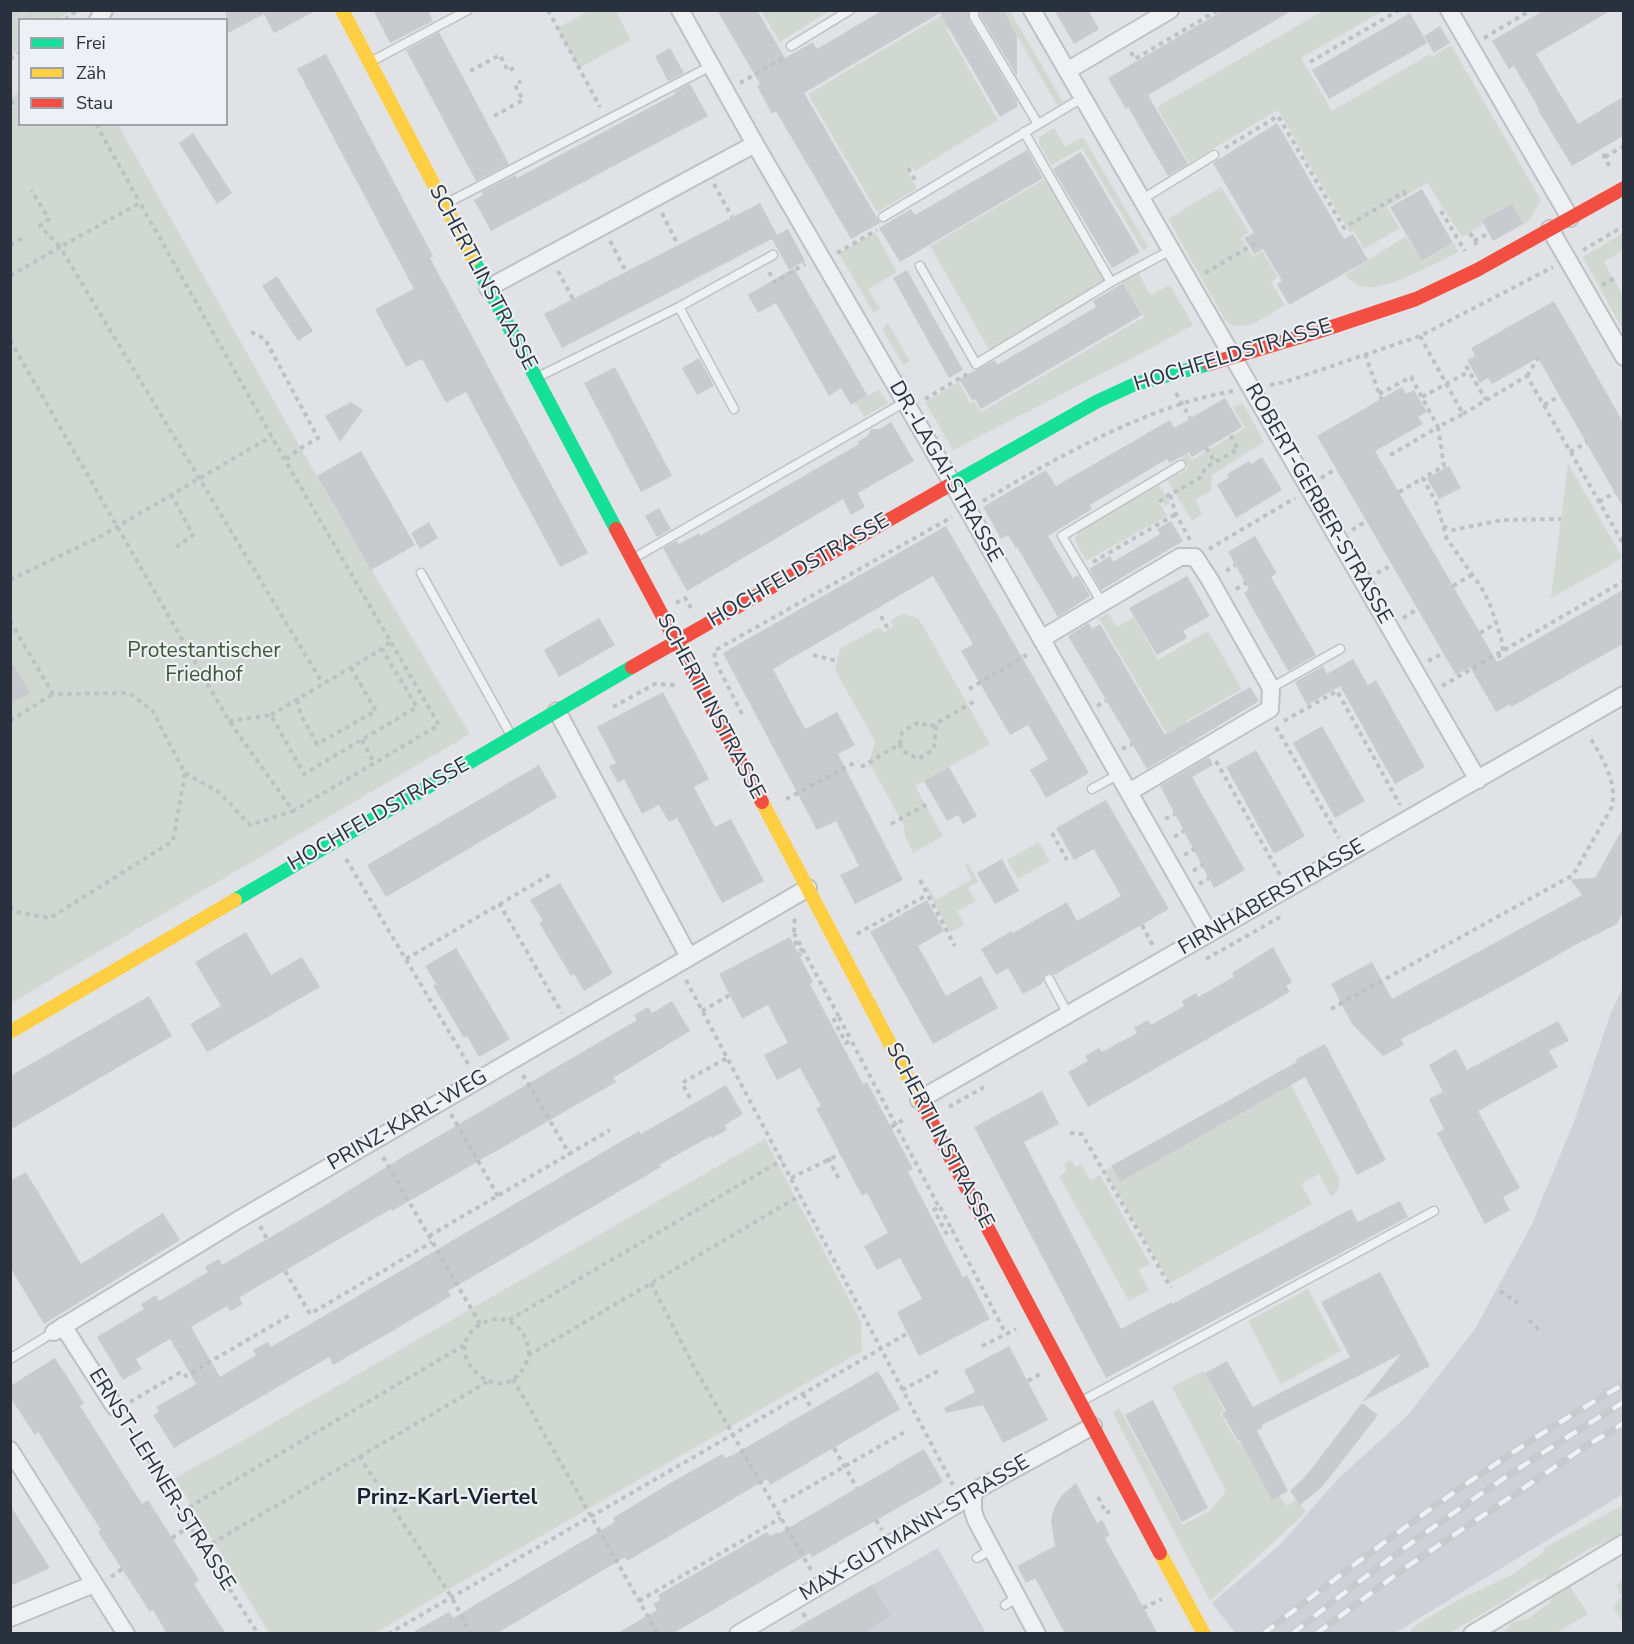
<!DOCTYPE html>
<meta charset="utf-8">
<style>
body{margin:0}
#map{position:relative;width:1634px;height:1644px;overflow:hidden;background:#e0e2e5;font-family:"Nunito Sans",sans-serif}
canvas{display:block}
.frame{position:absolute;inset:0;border:12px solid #28313d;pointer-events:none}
.legend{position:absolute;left:18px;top:18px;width:210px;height:108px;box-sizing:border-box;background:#edf1f5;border:2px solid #9ea4ab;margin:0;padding:8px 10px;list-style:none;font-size:18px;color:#28313d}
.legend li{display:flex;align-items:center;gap:12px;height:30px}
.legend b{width:30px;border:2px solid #9ea4ab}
</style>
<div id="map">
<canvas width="1634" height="1644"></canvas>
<div class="frame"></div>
<ul class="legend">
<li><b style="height:8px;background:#16e098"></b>Frei</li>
<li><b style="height:8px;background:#ffcf43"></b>Zäh</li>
<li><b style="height:8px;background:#f24e42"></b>Stau</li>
</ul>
</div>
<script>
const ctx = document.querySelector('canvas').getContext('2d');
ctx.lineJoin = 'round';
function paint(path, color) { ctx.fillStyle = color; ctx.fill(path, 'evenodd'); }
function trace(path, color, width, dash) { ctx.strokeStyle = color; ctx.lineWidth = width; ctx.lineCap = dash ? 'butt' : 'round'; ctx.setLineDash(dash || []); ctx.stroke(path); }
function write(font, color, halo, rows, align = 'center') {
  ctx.font = font + ' "Nunito Sans",sans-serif'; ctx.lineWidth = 4.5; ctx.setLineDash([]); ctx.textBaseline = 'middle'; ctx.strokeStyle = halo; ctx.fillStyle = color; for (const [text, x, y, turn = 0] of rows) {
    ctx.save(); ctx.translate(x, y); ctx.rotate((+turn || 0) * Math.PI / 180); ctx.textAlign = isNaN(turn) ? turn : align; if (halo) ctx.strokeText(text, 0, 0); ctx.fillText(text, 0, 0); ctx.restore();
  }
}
paint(new Path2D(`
 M1623,987V1494L1395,1633H1235L1212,1603L1280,1545L1338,1479L1408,1415L1475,1329L1531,1226L1575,1119L1610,1015Z
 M938,1548L986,1633H827L817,1616Z`), '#ced2d8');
paint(new Path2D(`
 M830,10L780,42L761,11V10Z
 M14,11V10L71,11L58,19L20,20L19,48L11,55V14Z
 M589,11H616L631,40L579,68L557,28Z
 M949,11L963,19L946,29L998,120L915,171L912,166L906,170L917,189L877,212L808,94Z
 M1003,11H1010L1063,102L1057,105Z
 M1323,11H1383L1301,58L1332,111L1430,54L1432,57L1451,45L1541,200L1529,221L1523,224L1511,204L1482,220L1484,224L1462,237L1427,183L1387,207L1400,228L1364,249L1354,231L1350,233L1278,110L1189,163L1157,107Z
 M19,92L20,124L118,125L338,514L470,734L11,1003L10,98Z
 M1054,128L1065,147L1083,137L1148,247L1143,250L1082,148L1051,165L1039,144V137Z
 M1045,179L1107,282L991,353L930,246Z
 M1221,187L1249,232L1241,238L1253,257L1262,251L1278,277L1271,282L1285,305C1270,314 1242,336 1226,321L1168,219Z
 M875,232L897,272L868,289L880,309L873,312L839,253Z
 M1623,233V250L1604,262L1623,296V330L1583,257Z
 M1406,236L1422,262L1454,243L1458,252C1437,263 1397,284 1375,287C1363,288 1352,285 1345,275Z
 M1138,272L1150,295L1170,285L1193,325L1138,355L953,450L925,402L959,382L970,403L974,401L981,412L1144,317L1122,281Z
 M888,323L910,361L903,365L882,329Z
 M879,390L888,403L864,417L855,402Z
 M1243,403L1264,442L1212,475L1211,491L1196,499L1202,514L1192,521L1167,480L1188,469L1180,454L1186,451L1192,460L1245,428L1233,407Z
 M1568,464L1623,558L1551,598Z
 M1159,484L1170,503L1165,506L1160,499L1158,500L1167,516L1086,561L1075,540L1078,532Z
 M1108,613L1117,627L1134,617L1158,660L1208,631L1242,689L1186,721L1196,741L1178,753L1099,618Z
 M903,614L917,618L922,624L990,744L915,786L943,836L913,853L905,836L904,826L872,767L868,768L875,741L835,670L840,649L879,627L884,632L893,626L891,620Z
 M1039,842L1050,861L1018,879L1007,860Z
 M968,863L978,882L968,888L976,901L957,911L965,925L950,932L926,888L928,886L936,900L972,879L965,865Z
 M1283,1069L1339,1178C1341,1187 1338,1192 1331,1196L1319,1174L1301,1184L1312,1204L1170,1283L1105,1171L1111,1167L1120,1182L1282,1090L1274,1074Z
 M765,1139L861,1322L862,1351L456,1585L375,1633H269L175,1478L249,1437Z
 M1071,1160L1076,1167L1081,1164L1090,1180L1100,1175L1150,1264L1138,1270L1149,1290L1129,1301L1059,1176L1067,1171L1064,1164Z
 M1308,1289L1341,1351L1281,1384L1248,1321Z
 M1204,1371L1224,1410L1220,1412L1238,1444L1241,1442L1287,1506L1296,1499L1306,1512L1210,1601L1113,1413L1119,1408L1183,1525L1211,1510L1226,1491L1172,1387Z
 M1623,1505V1534L1589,1549L1558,1568L1588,1614L1556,1633H1501L1504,1632L1512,1622L1527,1619L1551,1602L1547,1577L1534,1580L1504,1601L1449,1633L1410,1634L1413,1627L1455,1602L1513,1574L1544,1552V1548Z
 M1623,1581V1623L1613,1607L1622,1596L1616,1585Z`), '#d1d8d1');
paint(new Path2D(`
 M226,10H317L274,33L264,14L226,34Z
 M373,10H428L433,21L390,43Z
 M717,10H757L785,58L813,42L817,49L883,10H968L969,20L1017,101V107L1000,117L940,13L804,93L880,223L851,239L776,111L772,114L757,86L760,84Z
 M980,10H1003L1017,36V76L980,15Z
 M1054,10H1088L1099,29L1074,44Z
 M1224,10H1293L1148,95L1188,164L1168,176L1128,107L1126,109L1108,78Z
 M1544,10H1612L1536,54L1578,124L1623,97V136L1572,166L1538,110L1539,109L1514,66L1509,69L1492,41Z
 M1410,13L1427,43L1329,99L1312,70Z
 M1440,26L1450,43L1434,53L1424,36Z
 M439,32L509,164L476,181L406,50Z
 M670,48L684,73L668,81L655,56Z
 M326,54L433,256L430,258L588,553L560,567L466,392L446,403L422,359L406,367L375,309L414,289L297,69Z
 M690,84L708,116L491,231L474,200L483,195L481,192L515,175L517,178L675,94L674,92Z
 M1277,123L1344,239L1353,234L1368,260L1289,305L1277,284L1282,281L1263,249L1254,254L1244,238L1254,233L1213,163Z
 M193,133L232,193L217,204L179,143Z
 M1027,150L1043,178L900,262L879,228L911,209L915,215Z
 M1081,152L1140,252L1112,268L1053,169Z
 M1422,189L1453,243L1422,261L1390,207Z
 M760,203L777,235L788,229L805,261L789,270L772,239L562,348L544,314Z
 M1512,204L1523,224L1493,241L1482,220Z
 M794,268L867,395L851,405L841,388L829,396L776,303L758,313L748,295Z
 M907,270L963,370L949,378L893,278Z
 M277,276L313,331L298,341L262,286Z
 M1123,283L1142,315L981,409L975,399L972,400L959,379L995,360L997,365L1052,333L1096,307L1093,301Z
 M1554,301L1623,422V507L1538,358L1492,384L1488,378L1480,383L1467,360L1475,356L1471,348Z
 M699,358L714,386L697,395L682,368Z
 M615,367L672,476L641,492L584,383Z
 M1402,387L1406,394L1414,390L1427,412L1418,417L1423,424L1375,451L1497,662L1623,590V644L1511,707L1510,704L1496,712L1470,667L1456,675L1317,436Z
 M1225,398L1242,427L1192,457L1189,452L1170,463L1167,459L1090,505L1092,509L1048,536L1073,578L1078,575L1090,596L1058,617L1017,547L1016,548L1008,535L1001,539L983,507L1046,470L1056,486L1170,420L1174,428Z
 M351,402L363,410L340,442L325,416Z
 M891,422L914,461L858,493L865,507L851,515L843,499L687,591L663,548L677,541L679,544L699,533L700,536L859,444L857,442L868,436L871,429H880Z
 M361,451L415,545L371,570L317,476Z
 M1262,457L1282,490L1236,518L1217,485L1229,477L1227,474L1249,461L1251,464Z
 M1449,466L1461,488L1439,499L1427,478Z
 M659,508L671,529L657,537L645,516Z
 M1171,521L1183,541L1101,590L1089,569L1110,556L1113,562L1160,534L1157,529Z
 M429,522L438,538L420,549L411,533Z
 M946,526L1089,773L1046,798L1030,770L1048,759L1028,725L1010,735L961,651L973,644L933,576L773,669L805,729L837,712L855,745L838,754L903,880L855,904L840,875L859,866L836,821L817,830L723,653Z
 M1255,536L1277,573L1271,577L1316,655L1288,671L1244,593L1249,589L1228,552Z
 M1187,576L1210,616L1183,631L1187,638L1157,655L1129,608Z
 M599,618L615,645L559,677L544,650Z
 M1089,623L1092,629L1100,624L1165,735L1250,687L1259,701L1147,769L1068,636Z
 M10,659L30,693L10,704Z
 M1353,659L1368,685L1376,680L1425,767L1395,784L1340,686L1307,705L1295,682L1323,666L1327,674Z
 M663,692L709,779L694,787L715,827L731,819L764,881L722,903L677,818L669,822L659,805L642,814L624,779L618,783L609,766L616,763L597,727Z
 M1322,726L1365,801L1335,818L1293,743Z
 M1256,750L1305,836L1274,854L1226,767Z
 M1209,757L1213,765L1192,777L1245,870L1214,888L1160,786Z
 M539,765L557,797L386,897L367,865Z
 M949,767L977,816L963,824L958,815L947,821L924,781Z
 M1106,800L1169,909L1054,975L1050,973L1045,974L1042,984L1023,994L1008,968L996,975L981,949L1012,931L1013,933L1067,902L1077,921L1121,896L1094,849L1074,860L1056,828Z
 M1623,828V912L1617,924L1584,941V940L1512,981L1401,1039L1404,1045L1383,1056L1352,1024L1331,984L1372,962L1392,999L1582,895L1570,879L1595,878Z
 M1002,859L1019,891L995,904L977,873Z
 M560,883L613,973L584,991L574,974L571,976L539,923L543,921L530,900Z
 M927,900L944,931L918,946L946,996L981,976L998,1008L933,1044L870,932Z
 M246,932L271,975L302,957L320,987L207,1052L190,1024L221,1006L195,962Z
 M790,937L813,982L810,984L863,1084L867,1082L913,1169L908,1172L963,1277L967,1275L990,1319L919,1356L897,1312L922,1299L900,1258L877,1270L864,1246L888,1233L867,1193L862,1196L840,1154L816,1108L821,1106L800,1068L777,1080L764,1055L788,1043L768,1005L742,1019L719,974Z
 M1273,947L1292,982L1286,986L1290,992L1088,1107L1068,1072L1088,1061L1085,1056L1099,1048L1102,1052L1137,1033L1134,1028L1148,1020L1151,1025L1184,1006L1182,1001L1196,993L1198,997L1234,977L1232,973Z
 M456,948L510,1039L479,1057L467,1036L464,1038L433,986L436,984L425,966Z
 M149,996L172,1036L10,1130V1076Z
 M672,1001L690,1031L613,1078L616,1082L392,1211L391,1209L260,1285L239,1298L243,1304L230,1311L227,1306L191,1327L220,1377L256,1355L253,1350L268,1342L271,1347L639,1131L641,1134L726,1085L743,1114L725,1125L727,1130L712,1138L711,1136L659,1165L661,1167L448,1291L451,1296L389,1333L333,1365L329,1357L174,1448L153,1415L159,1412L156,1407L196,1384L170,1339L136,1359L142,1369L123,1380L97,1337L144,1309L141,1304L156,1295L159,1301L208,1272L205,1267L219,1259L222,1265L319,1209L396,1161L637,1020L634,1015L648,1007L652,1013Z
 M1558,1021L1569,1041L1549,1051L1558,1067L1478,1111L1520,1188L1503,1197L1510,1210L1485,1224L1437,1133L1444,1129L1429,1099L1443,1092L1429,1065L1456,1049L1467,1070Z
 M1325,1044L1386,1160L1357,1175L1305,1077L1120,1182L1111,1166L1297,1062L1296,1059Z
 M1042,1091L1059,1124L1024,1142L1121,1329L1172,1302V1304L1351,1209L1358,1222L1400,1201L1408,1217L1106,1378L974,1127Z
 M26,1172L81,1264L163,1213L180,1240L44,1324L10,1267V1181Z
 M1380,1272L1430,1366L1362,1402L1401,1354L1262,1425L1263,1427L1257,1431L1288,1491L1272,1500L1240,1440L1238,1441L1222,1413L1226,1411L1205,1373L1227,1361L1253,1407L1350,1357L1321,1302Z
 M1009,1346L1048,1420L1003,1443L983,1405L946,1413L944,1408L975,1392L964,1370Z
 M55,1358L84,1403L80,1406L142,1504L148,1500L199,1580L194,1584L226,1634H167L153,1610L150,1612L98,1532L101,1530L38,1432L35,1435L10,1397V1386Z
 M878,1371L900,1409L770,1485L767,1479L627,1561L625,1557L496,1634H410L449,1612L453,1618L615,1522L613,1518L667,1485L722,1454L725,1458L733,1455Z
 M1153,1400L1208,1508L1182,1522L1125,1415Z
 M1362,1403L1378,1415L1322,1487L1300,1505L1290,1491L1305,1477Z
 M924,1449L943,1482L812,1557L810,1553L672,1634H616L657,1610L653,1604L660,1600L658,1595L767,1532L770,1536L777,1532L778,1534Z
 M1076,1483L1097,1523L1102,1520L1110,1535L1105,1538L1158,1634H1065L1035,1578L1026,1583L1017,1566L1055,1546L1051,1521L1054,1508L1062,1495Z
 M10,1505L50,1568L10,1586Z
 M872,1585L891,1616L861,1634H785Z`), '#c8cacd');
const lane = new Path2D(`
 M974,10V17L1038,124
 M791,46L850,10
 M372,61L468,10
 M1024,132L1111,282
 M1141,200L1214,155
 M447,203L711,66
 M883,217L1082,98
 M920,266L976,364L1111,282L1171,250
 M679,307L734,409
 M538,377L679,307L773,255
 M634,558L905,402
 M421,573L512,737
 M1102,603L1062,536L1181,465
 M1271,688L1340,649
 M1092,789L1119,774
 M1049,979L1068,1014
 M10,1359L54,1332
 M1080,1402L1434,1211
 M977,1558L992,1549
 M1005,1605L1018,1597`);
const street = new Path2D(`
 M680,10L755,144L968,510L1209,933
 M1032,10L1478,780
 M1449,10L1570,218
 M98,20L104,10
 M1067,71L1170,10
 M1550,229L1624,357
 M488,288L755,144
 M1041,639L1180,557H1195L1210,580L1271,688L1270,709L1129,792
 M557,711L689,957
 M919,1100L1624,695
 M63,1326L115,1407
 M54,1332L243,1217L808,888
 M10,1450L126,1634
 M973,1495V1511L976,1520L1037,1634
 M10,1618L94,1584
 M738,1634L961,1502L973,1495L978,1489L1093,1426
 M1472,1634L1624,1543`);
trace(lane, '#bec0c3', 11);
trace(street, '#bec0c3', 20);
trace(new Path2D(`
 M548,10L600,107
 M65,20L77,10
 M1484,38L1531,10
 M1131,52L1135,59L1218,10
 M10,59L20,52
 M1310,62L1399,10
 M470,71L500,55L508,71L514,68
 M740,83L785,57
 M10,104L20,98
 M494,116L523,100L515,85L521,81
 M96,124L140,203
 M1225,148L1278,116L1344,228L1404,192L1407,198
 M1603,154L1611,169
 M1605,157L1624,146
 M908,168L917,183
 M714,184L732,217
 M1441,211L1465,251
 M662,213L678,245
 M1470,233L1477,245
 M610,241L626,272
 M1474,241L1489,233
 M10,245L24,237
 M1583,250L1624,226
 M837,253L877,230
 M558,271L573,299
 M769,272L775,282L805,264
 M1205,273L1259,241
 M10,276L60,247L323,684
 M1602,285L1615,278
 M251,332L265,339L318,438L301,448L285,460
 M1420,336L1463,414L1438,427L1444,466L1423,478L1436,502L1447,539L1481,587L1489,602L1501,637L1503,651
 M10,340L229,721L293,811L439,725L285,460L140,203L60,247L40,226L49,219L31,190
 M1365,354L1381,399
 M1466,366L1486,400
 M1527,376L1538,358
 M1270,385L1285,382L1420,336L1553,267
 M1176,393L1190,418
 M1379,394L1411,377L1438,427L1389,456
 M1422,397L1470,371
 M925,399L967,374
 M1544,405L1560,396
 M1463,414L1527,376L1624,545
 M1206,448L1215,462
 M1570,452L1587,442
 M1321,478L1336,469
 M1399,492L1423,478
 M171,494L193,535L175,548
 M983,501C1058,457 1147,406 1233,391
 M1159,502L1170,494
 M1599,502L1615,492
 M1443,526L1453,530L1502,520L1561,519
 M1352,530L1366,521
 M1190,540L1176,514L1170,495L1201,477L1205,468L1238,449L1230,434
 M1209,549L1295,498
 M1093,562L1176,514
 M1226,571L1235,565
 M1377,573L1392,565
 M10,580L101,536L272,436
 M1453,586L1473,574
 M1236,589L1246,583
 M676,603L685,598L691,608
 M881,616L888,629
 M1403,618L1418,609
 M10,621L53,694L129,693L152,710L185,773L173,841L50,918L16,912L10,907
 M1480,633L1496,623
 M1498,654L1501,659
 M813,655L837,661
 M1428,661L1443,653
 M1442,686L1624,581
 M969,689L1030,653
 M297,700L301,715L317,744L376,711L351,668
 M1097,706L1106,701
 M613,707L655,684L675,685
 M742,714L716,663L714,651L952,517
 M271,715L382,649
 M10,721L53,694
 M229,721L271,715L304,774L417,707L382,649L390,642
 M1284,721L1337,691L1400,805
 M1276,727L1339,838
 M362,740L374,763
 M900,744L901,750L918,759L934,749L936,724
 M1122,749L1132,744
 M1216,761L1280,875
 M861,767L900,744L902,732L919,722L930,727L975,701
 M185,773L219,792L250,825L293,811
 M786,799L858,761
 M1165,819L1175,814
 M891,824L929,803
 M1052,833L1067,860
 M1174,837L1184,831
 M1184,855L1194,849
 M346,859L470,1067
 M1193,871L1203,865
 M920,880L955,946
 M1199,884L1209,878
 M499,903L562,1013
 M1142,925L1153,946
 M794,932L795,916
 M794,933L839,1017L834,1020L846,1043L851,1040L939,1207L934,1210L946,1233L952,1230L1006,1334
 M857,934L927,895
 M795,941L798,947L804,952L799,955
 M406,959L551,874
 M1206,959L1280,917
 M686,980L953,1485
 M1331,1009L1573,875L1612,807C1617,780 1603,760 1590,737L1592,736
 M702,1011L730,995
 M839,1017L851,1040
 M523,1075L570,1155
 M690,1098L682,1083L727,1058
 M949,1107L984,1087
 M451,1114L498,1196
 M891,1127L903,1120
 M1070,1133L1082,1134L1171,1288
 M383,1157L480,1324
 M828,1158L839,1179
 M791,1178L840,1154
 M940,1207L952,1230
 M260,1226L267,1239
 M429,1236L610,1130
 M285,1271L310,1314L432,1242
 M651,1283L694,1367L811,1570
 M1500,1291L1518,1303
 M509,1320L782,1160
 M1529,1320L1539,1330
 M982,1346L1016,1329
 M529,1355C529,1331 508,1310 483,1323C429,1350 509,1423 529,1355L801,1195
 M513,1379L658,1634
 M1028,1381L1040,1374
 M902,1390L938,1371
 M803,1394L812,1409
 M130,1402L181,1372L186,1376L290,1315
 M124,1421L258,1634
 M834,1448L857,1488
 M359,1456L451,1596L471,1634
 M1098,1497L1106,1513L1114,1509
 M783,1502L908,1430
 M181,1512L466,1344
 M876,1520L882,1530
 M172,1538L190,1526
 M204,1548L487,1382
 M111,1577L122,1569
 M639,1601L781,1518
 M1143,1608L1162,1599
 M803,1613L808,1621
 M388,1634L908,1333`), '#bec1c3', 4, [4.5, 4.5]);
trace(lane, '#eff0f1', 8);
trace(street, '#eff0f1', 16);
trace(new Path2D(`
 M473,259L616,529
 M948,486L1096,402L1135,384L1209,364
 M235,900L632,667`), '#16e098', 14);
trace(new Path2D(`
 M342,10L473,259
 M762,802L922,1104
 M10,1032L235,900
 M1160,1553L1204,1634`), '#ffcf43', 14);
trace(new Path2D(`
 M1209,364L1323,330L1416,299L1477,270L1624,188
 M616,529L762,802
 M632,667L948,486
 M922,1104L1160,1553`), '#f24e42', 14);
trace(new Path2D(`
 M10,19L21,10
 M23,20L35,10`), '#c8cacd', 1.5);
const rail = new Path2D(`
 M1263,1634C1379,1545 1496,1457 1624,1384
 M1292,1634C1398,1549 1508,1472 1624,1402
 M1316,1634L1405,1568L1583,1448L1624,1423`);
trace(rail, '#c8cacd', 7);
trace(rail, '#edf1f5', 4.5, [14]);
write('21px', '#28313d', '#edf1f5', [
 ["SCHERTLINSTRASSE",482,278,62],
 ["HOCHFELDSTRASSE",1233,356,-17],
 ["DR.-LAGAI-STRASSE",945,472,60],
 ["ROBERT-GERBER-STRASSE",1318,504,60],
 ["HOCHFELDSTRASSE",799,571,-30],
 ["SCHERTLINSTRASSE",710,707,62],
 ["HOCHFELDSTRASSE",379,815,-30],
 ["FIRNHABERSTRASSE",1272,898,-30],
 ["PRINZ-KARL-WEG",408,1121,-30],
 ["SCHERTLINSTRASSE",939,1136,62],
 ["ERNST-LEHNER-STRASSE",161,1480,58],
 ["MAX-GUTMANN-STRASSE",915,1529,-31]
]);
write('21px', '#3e5836', '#edf1f5', [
 ["Protestantischer",204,652],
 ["Friedhof",204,676]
]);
write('bold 22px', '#1a222e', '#edf1f5', [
 ["Prinz-Karl-Viertel",447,1499]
]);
</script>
